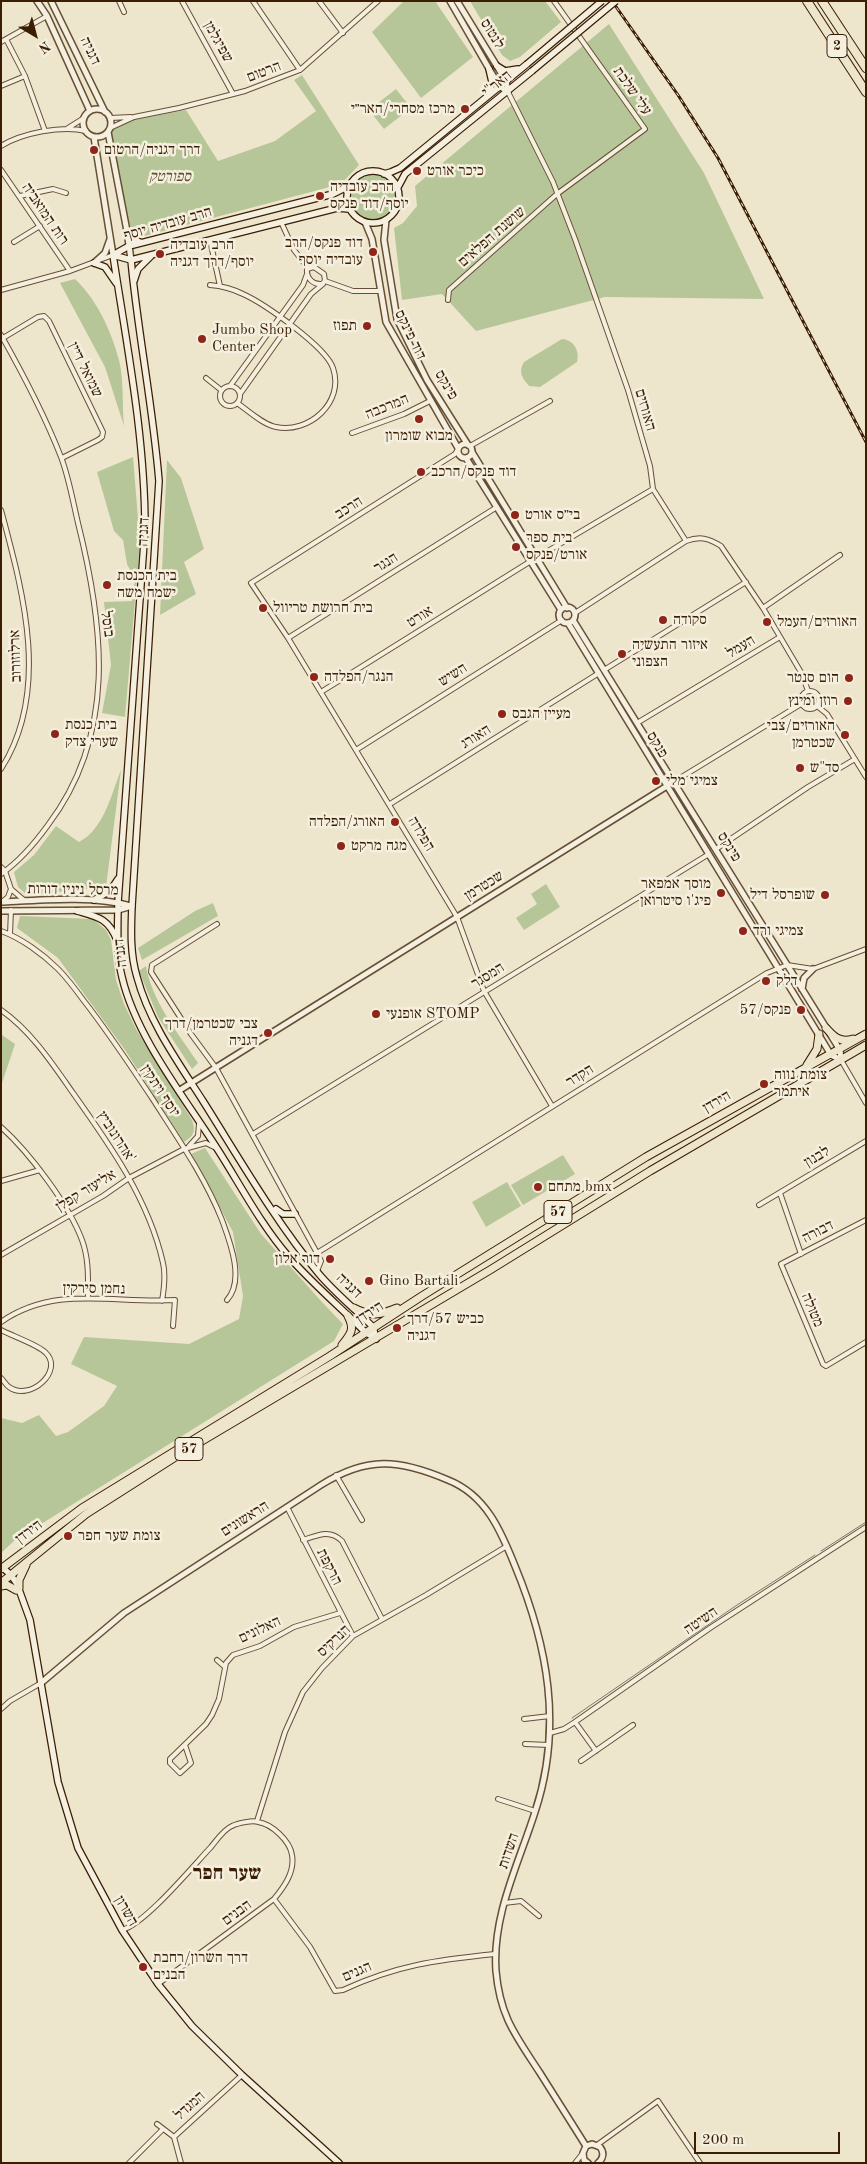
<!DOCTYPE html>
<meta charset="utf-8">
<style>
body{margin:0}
#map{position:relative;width:867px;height:2164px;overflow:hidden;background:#eee6cc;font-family:"Old Standard TT",serif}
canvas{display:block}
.frame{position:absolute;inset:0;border:2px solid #3a1d03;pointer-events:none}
.north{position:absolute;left:10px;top:10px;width:50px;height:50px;-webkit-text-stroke:4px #f4efde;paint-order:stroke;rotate:143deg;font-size:14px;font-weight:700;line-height:20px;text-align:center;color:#3a1d03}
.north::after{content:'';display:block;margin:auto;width:18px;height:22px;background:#3a1d03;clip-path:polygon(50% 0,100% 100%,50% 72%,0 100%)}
.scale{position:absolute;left:694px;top:2132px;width:146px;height:22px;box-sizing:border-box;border:2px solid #3a1d03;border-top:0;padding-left:6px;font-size:15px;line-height:18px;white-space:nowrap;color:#3a1d03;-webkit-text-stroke:4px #f4efde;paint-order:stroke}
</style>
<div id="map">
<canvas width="867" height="2164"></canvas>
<div class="frame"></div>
<div class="north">N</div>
<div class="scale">200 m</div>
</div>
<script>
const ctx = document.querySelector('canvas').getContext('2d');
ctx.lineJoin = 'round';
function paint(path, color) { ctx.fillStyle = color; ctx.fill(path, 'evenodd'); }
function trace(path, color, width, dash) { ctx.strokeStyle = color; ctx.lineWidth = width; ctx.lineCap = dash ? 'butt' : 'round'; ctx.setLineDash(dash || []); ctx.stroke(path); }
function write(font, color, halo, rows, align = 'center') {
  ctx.font = font + ' "Old Standard TT","Frank Ruhl Libre",serif'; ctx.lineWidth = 5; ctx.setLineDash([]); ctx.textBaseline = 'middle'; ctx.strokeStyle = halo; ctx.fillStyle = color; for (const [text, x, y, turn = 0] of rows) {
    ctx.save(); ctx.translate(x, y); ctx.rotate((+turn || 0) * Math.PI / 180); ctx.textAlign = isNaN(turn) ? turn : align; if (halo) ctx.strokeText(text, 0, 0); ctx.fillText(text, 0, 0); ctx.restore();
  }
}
paint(new Path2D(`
 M404,1H435L473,57L421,98L372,32Z
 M470,1H545L561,22L520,57L510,61L502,55Z
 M609,24L704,173L764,299L605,297L476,331L442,294L402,300L394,228L403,223L417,206L415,186Z
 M302,75L359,165L341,184L137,238L131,232L110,134L116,123L186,110L218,161L275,141L316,111L294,80Z
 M396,89L411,108L384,129L369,110Z
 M350 197a23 23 0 1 1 46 0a23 23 0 1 1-46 0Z
 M75,279C97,300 111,330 119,360C124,380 122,405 124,426L105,367L60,283Z
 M562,339C574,340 580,351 577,362L540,387L529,386C522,378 518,372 524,362Z
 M133,457L140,543L125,717L102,713L111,665L104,602L132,601L135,580L127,564L123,540L114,531L97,472Z
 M167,460L181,478L204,549L184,562L196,594L160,615Z
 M121,770L106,887L27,895L18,887L14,872L34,855L56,826L79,842C104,829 111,795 121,770Z
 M546,884L560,907L524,930L516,918L537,904L531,894Z
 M213,903L218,916L142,960L138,948L195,911Z
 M20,916L93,919L106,930L111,940L116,980L124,1004L136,1029L192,1120C196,1131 194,1136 184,1142L125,1050L58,958L17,928Z
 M146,966C152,1002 179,1034 198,1063L192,1069L158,1017L139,971Z
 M2,1035L15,1044L1,1086V1037Z
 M205,1148L261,1234L321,1301L343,1324L334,1341L14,1541L1,1553V1418L22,1423L39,1415L56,1436L68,1432L104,1406L117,1386L71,1364L84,1337L189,1344L239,1319L243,1296L233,1232L191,1154Z
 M563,1155L575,1174L523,1205L511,1185Z
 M507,1182L521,1206L486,1227L472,1202Z`), '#b7c699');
trace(new Path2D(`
 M821,1551L866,1522
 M572,1718L737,1605L815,1555`), '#737e70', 1);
const minor = new Path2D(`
 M119,1L124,12
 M182,1L233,94
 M253,1L300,70
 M319,1L343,33
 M6,39L25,76L45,131
 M1,42L47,16
 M1,86L25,76
 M508,92L553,182L575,239L628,390L650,466L653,489L686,541C700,536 708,538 721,546L763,608L802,674L808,691
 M110,118L131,117
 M68,128L84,118
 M110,128L134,117L179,108L245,91L300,70L378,1
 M1,146C22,133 62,125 86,131
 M1,170L70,271
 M20,196L53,189L66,193
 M281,222L294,250L308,268
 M210,240L220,286
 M14,242L40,226
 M314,267L324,274L325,281L322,284C313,285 306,278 307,269Z
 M325,281L353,291H381
 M210,285C222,286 233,289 243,294C265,304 326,347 333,368C345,403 308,434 276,427C262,424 249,411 237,403
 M1,290L70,271L113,255
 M448,300L449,290L557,194L645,129L554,1
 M1,335C23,374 45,416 61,457C69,478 73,502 78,523C104,627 117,734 48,825C35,843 20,861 1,874
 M3,338L38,317L44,316L49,321L103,432L102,437L98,440L62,458
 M206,378L221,390
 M220 396a10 10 0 1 1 20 0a10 10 0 1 1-20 0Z
 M230,386L303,285L307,274
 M240,394L311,294L323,284
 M352,433L404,414L430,401
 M470,446L550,401
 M458,449L455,454L251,583L288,638L457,917L484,991L552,1106
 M1,510C23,592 51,691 1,769
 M536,558L653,489
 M763,608L840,555
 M575,613L686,541
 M288,638L497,507
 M604,670L746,582
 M801 700a9 9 0 1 1 18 0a9 9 0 1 1-18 0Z
 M321,692L531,561
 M817,706L827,714L866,777
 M637,723L780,637
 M356,750L562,620
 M667,786L801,704
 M390,804L599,673
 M716,849L808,787L855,759
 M1,867L5,871L11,889
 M11,889L25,901
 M3,901L8,897L11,889
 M217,924L152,965L151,972L191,1034L216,1068L317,1253L321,1261L317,1271
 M1,931C21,938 43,954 58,969C68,979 76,990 84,1001C109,1033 130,1065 152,1098C177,1137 205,1177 222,1220C230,1242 245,1280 227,1300
 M10,934L11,910
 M1,1010C31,1031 52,1063 73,1093C110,1145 149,1200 163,1263C166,1275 164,1289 162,1301
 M841,1060L866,1103
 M1,1127C29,1152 69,1205 82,1240C89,1259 88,1278 88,1298
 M253,1134L709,854
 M189,1146L198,1136L199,1124
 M1,1181L40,1170
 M780,1193L801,1254
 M759,1205L866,1141
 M866,1220L781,1264L823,1364L826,1366L866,1342
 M317,1253L767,973L787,965L813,969L866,949
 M1,1255L103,1196L129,1178L184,1149L206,1143L216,1148
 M1,1322C56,1284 114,1304 175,1300L173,1326
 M1,1330C12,1336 39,1345 46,1353C64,1371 30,1402 9,1387C6,1385 4,1381 1,1378
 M336,1475L362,1520
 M287,1507L353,1636
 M303,1540C318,1535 330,1529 342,1541L382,1619
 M217,1660L225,1667
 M1,1709L10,1701L41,1683
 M524,1719L550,1716
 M575,1722L596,1751
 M550,1733L564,1729L575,1722L710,1628L866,1527
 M525,1744L549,1745
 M185,1745L191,1763L180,1773L170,1763V1759L206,1724L212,1715L219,1699L226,1663L233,1655L260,1646L294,1627L340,1613
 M581,1761L633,1725
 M498,1799L535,1811
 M257,1821L285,1732L303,1692L322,1668L353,1636L426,1595L507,1546
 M274,1899L310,1947L335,1991L343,1990C397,1965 436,1960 495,1954
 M504,1903L521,1901L539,1916
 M122,1930C145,1924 193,1866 211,1847C216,1841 224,1829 232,1826C238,1823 253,1820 258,1822C272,1824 290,1841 292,1855C295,1872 284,1887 274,1899L158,1984
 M157,2124L174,2137
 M597,2145L658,2101L700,2163
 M129,2163L163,2129
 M181,2163L174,2137L242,2075
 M575,2163L583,2153`);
const tertiary = new Path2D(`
 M37,1L47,16L90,111
 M51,1L105,112
 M450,1L499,86L508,92
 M457,1L506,81L508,92
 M83 123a14 14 0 1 1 28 0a14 14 0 1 1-28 0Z
 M108,132L127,231L131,260
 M94,137L113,255
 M386,220L384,240L397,319L427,380L468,445
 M365,222L372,239L386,322L458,448
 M94,263L105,253L110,239
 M458 451a7 7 0 1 1 14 0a7 7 0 1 1-14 0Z
 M472,452L567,608
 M466,458L561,610
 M559 615a8 8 0 1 1 16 0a8 8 0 1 1-16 0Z
 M573,620L840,1050L841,1060
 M568,623L828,1050L831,1055L841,1060
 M1,902C40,900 94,895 131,906
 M1,911L118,910L132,906
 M802,989L804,978L813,969
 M180,1090L667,786
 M41,1683L124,1613L321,1485C367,1456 399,1459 448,1480C486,1495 501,1531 515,1566C548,1646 563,1727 535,1812C519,1863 492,1915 496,1971C500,2017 516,2036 540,2073C555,2097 571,2122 586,2146
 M588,2163L584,2160L583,2153L586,2146L592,2144L600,2147C604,2152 604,2158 598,2163`);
const secondary = new Path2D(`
 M497,66L505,71L518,69
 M489,94L492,82L489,69
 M347 197a26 26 0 1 1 52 0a26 26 0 1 1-52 0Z
 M384,174L391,172L400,168L527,64
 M397,189L405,174L532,71
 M127,231L131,239L140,242
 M113,255C127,346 145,437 145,529L118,902C118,927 116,953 122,977C136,1037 185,1098 218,1150C241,1186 261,1225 289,1257C313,1284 340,1307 365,1332L376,1339
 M113,255L129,246L333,194L349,186
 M113,255L131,260L337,208L349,209
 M131,260C138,334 153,407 159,481L132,906C131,930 130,954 137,977C149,1022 178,1062 203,1101C239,1158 275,1221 319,1274C335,1293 355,1309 373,1327L376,1339
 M94,263L105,267L116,283
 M134,281L138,269L151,256
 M94,900L110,891L118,879
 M77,911C98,917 108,918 117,940
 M276,1209L283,1214H295
 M3,1568L11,1575L17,1584L30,1620L58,1782L78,1848L122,1930L158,1984L192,2026L242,2075L339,2163`);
const trunk = new Path2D(`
 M826,1028C834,1037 840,1043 853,1039
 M807,1065L817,1049L819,1034
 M354,1308C371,1317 380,1315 397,1308
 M342,1345C351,1334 355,1329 348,1316
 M1,1569L82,1508L330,1356L422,1296L646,1157L866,1034
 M1,1583L86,1514L180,1454L490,1270L650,1171L866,1045
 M1,1586L7,1585L16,1590
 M19,1588V1580L26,1565`);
const motorway = new Path2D(`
 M807,1L866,92
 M822,1L866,68`);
trace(minor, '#674f35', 6);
trace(tertiary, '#674f35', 8);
trace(secondary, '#3a1d03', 8);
trace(trunk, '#3a1d03', 9);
trace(motorway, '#3a1d03', 10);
trace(minor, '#f4efde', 4);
trace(tertiary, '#f4efde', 5);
trace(secondary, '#f4efde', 5.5);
trace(trunk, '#eee6cc', 7);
trace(motorway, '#eee6cc', 8);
const rail = new Path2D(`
 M612,1L678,95L718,158L866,442`);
trace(rail, '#3a1d03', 3);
trace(rail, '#f4efde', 1, [4]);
const secondaryBridge = new Path2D(`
 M527,64L602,1
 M532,71L616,1`);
trace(secondaryBridge, '#3a1d03', 8, []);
trace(secondaryBridge, '#f4efde', 5.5);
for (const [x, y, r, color] of [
 [465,109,5,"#8f2418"],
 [94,150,5,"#8f2418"],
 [417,171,5,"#8f2418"],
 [320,196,5,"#8f2418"],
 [373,252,5,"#8f2418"],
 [160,254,5,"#8f2418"],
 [367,326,5,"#8f2418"],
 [202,339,5,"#8f2418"],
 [419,419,5,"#8f2418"],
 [421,472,5,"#8f2418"],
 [515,515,5,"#8f2418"],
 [516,547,5,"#8f2418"],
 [107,585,5,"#8f2418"],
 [263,608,5,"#8f2418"],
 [663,620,5,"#8f2418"],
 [767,622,5,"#8f2418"],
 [622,654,5,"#8f2418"],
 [314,677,5,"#8f2418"],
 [849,678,5,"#8f2418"],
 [848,701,5,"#8f2418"],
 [502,714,5,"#8f2418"],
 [55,734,5,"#8f2418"],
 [845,735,5,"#8f2418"],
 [800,768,5,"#8f2418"],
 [656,781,5,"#8f2418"],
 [395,822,5,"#8f2418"],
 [341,846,5,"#8f2418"],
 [721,893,5,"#8f2418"],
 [825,895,5,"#8f2418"],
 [743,931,5,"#8f2418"],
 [766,981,5,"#8f2418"],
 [801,1010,5,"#8f2418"],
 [376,1014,5,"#8f2418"],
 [268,1033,5,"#8f2418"],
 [764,1084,5,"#8f2418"],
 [538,1187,5,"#8f2418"],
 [330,1259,5,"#8f2418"],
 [369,1281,5,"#8f2418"],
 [397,1328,5,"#8f2418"],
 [68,1536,5,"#8f2418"],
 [143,1967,5,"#8f2418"]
]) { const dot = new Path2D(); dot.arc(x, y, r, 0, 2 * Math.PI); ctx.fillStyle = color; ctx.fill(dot); trace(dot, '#f4efde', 2); }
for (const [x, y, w] of [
 [837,46,20],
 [558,1212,28],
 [189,1449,28]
]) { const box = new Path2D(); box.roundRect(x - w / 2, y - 11.5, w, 23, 4); ctx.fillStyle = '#f4efde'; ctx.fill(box); trace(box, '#3a1d03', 1); }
write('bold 14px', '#3a1d03', null, [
 ["2",837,46],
 ["57",558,1212],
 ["57",189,1449]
]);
write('15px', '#3a1d03', '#f4efde', [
 ["לנטוס",492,34,58],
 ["שפיגלמן",218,42,61],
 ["דגניה",90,51,65],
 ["הרטום",264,72,-21],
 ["האר\"י",497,84,-39],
 ["עלי שלכת",632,91,55],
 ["רות המואביה",45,214,56],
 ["הרב עובדיה יוסף",168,224,-16],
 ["שושנת הפלאים",492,237,-41],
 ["דוד פינקס",410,335,64],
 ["שמואל דיין",85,370,64],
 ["פינקס",446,385,60],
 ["המרכבה",387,407,-22],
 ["האורזים",645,410,74],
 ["הרכב",349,508,-32],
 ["דגניה",144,532,-87],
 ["הנגר",386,563,-32],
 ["אורט",420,617,-32],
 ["בוסל",107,624,82],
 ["העמל",741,647,-31],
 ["ארלוזורוב",16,656,-92],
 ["השיש",453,675,-32],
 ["האורג",476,737,-32],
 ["פנקס",657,745,59],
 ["הפלדה",421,834,59],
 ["פינקס",729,847,58],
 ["שכטרמן",484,886,-32],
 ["מרסל ניניו דורות",73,890,1],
 ["דגניה",121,953,-96],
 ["המסגר",488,976,-32],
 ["הקדר",580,1076,-32],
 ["יוסף ויתקין",160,1091,57],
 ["הירדן",717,1102,-30],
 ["אהרונוביץ'",116,1137,57],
 ["לבנון",817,1157,-31],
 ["אליעזר קפלן",86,1191,-31],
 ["דבורה",818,1232,-27],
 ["דגניה",349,1286,44],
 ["נחמן סירקין",94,1289,1],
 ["מטולה",812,1310,67],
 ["הירדן",370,1313,-33],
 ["הראשונים",245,1519,-32],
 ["הירדן",29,1532,-37],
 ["הרקפת",329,1567,63],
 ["השיטה",701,1621,-34],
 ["האלונים",260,1630,-25],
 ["הנרקיס",334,1641,-43],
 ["השדות",509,1851,-71],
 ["השרון",126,1911,60],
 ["הבנים",237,1913,-36],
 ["הגנים",357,1972,-23],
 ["המגדל",190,2106,-42]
]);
write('15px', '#3a1d03', '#f4efde', [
 ["מרכז מסחרי/האר״י",455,109,"right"],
 ["דרך דגניה/הרטום",104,150],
 ["כיכר אורט",427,171],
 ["הרב עובדיה",330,187],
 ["יוסף/דוד פנקס",330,204],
 ["דוד פנקס/הרב",363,243,"right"],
 ["עובדיה יוסף",363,260,"right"],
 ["הרב עובדיה",170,245],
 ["יוסף/דרך דגניה",170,262],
 ["תפוז",357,326,"right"],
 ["Jumbo Shop",212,330],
 ["Center",212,347],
 ["מבוא שומרון",419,436,"center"],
 ["דוד פנקס/הרכב",431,472],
 ["בי״ס אורט",525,515],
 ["בית ספר",526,538],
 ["אורט/פנקס",526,555],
 ["בית הכנסת",117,576],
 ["ישמח משה",117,593],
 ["בית חרושת טריוול",273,608],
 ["סקודה",673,620],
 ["האורזים/העמל",777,622],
 ["איזור התעשיה",632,645],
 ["הצפוני",632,662],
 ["הנגר/הפלדה",324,677],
 ["הום סנטר",839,678,"right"],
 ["רוזן ומינץ",838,701,"right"],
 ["מעיין הגבס",512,714],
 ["בית כנסת",65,725],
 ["שערי צדק",65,742],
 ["האורזים/צבי",835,726,"right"],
 ["שכטרמן",835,743,"right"],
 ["סד\"ש",810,768],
 ["צמיגי מלי",666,781],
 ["האורג/הפלדה",385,822,"right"],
 ["מגה מרקט",351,846],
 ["מוסך אמפאר",711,884,"right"],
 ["פיג'ו סיטרואן",711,901,"right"],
 ["שופרסל דיל",815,895,"right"],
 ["צמיגי ורד",753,931],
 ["דלק",776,981],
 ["פנקס/57",791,1010,"right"],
 ["אופנעי STOMP",386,1014],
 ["צבי שכטרמן/דרך",258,1024,"right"],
 ["דגניה",258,1041,"right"],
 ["צומת נווה",774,1075],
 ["איתמר",774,1092],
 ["מתחם bmx",548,1187],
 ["דור אלון",320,1259,"right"],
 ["Gino Bartali",379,1281],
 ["כביש 57/דרך",407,1319],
 ["דגניה",407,1336],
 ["צומת שער חפר",78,1536],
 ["דרך השרון/רחבת",153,1958],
 ["הבנים",153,1975]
], 'left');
write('italic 15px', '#605030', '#f4efde', [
 ["ספורטק",170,177]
]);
write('bold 20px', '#3a1d03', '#f4efde', [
 ["שער חפר",227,1874]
]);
</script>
